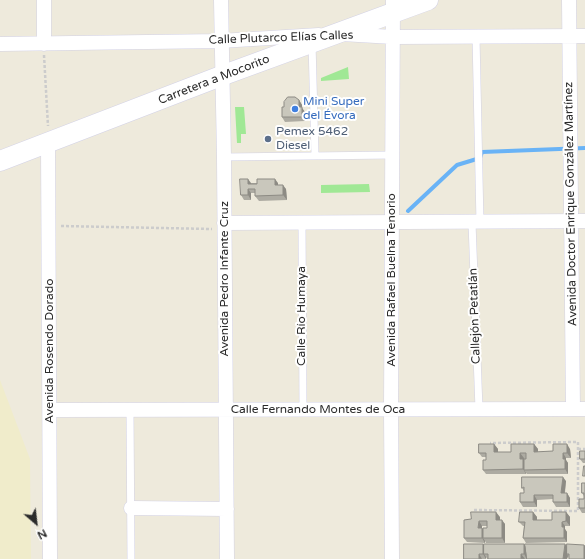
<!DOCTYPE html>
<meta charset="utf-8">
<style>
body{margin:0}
#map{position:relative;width:585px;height:559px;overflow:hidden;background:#eeeadc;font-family:"Varela Round",sans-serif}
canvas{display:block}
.north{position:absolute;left:16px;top:503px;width:40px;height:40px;-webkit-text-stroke:3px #fff;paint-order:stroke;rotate:152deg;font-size:11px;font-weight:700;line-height:16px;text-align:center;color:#2b2b2b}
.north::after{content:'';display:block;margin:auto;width:14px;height:18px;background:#2b2b2b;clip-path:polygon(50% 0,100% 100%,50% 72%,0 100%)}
</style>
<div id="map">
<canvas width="585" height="559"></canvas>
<div class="north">N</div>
</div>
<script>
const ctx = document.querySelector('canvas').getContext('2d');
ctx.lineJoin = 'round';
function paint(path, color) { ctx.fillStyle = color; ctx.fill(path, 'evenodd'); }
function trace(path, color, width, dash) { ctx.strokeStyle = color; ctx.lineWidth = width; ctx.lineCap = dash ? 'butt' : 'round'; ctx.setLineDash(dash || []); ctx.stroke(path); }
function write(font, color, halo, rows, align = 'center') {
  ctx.font = font + ' "Varela Round",sans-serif'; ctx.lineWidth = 4; ctx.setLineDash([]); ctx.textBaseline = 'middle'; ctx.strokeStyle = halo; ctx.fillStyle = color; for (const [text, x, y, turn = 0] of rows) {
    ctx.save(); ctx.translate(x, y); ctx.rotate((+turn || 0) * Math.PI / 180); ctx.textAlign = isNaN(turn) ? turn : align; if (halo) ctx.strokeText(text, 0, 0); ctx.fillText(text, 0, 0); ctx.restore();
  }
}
paint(new Path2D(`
 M0,380L30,459L31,559H0Z`), '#f0eccb');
paint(new Path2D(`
 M348,67L349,79L321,81V78Z
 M235,107H244L246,134H241V143H237Z
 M369,184L370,192L321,193V185Z`), '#a0e895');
trace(new Path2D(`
 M408,211L457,165L480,158L482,152L585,148`), '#69b3f6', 4);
const lane = new Path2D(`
 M476,36L480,223
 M312,43L315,155
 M224,157L393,155
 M302,222L303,410
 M472,223L479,409
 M130,410L131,559`);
const street = new Path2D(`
 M221,0L224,157L227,559
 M569,0L573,409
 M342,34L393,37L585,36
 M0,44L220,41L319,35
 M44,44V0
 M48,143L50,559
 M224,223L585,221
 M50,410L585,409
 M131,508L227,509
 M392,559L391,410L393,0`);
const secondary = new Path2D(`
 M0,161L221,76L428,0`);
trace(lane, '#d2d1e5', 8);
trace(street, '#d2d1e5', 15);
trace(secondary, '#d2d1e5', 21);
trace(new Path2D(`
 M44,55L48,126
 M61,226L212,229
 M578,449H585
 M474,510L578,511V442L490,443`), '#ccc', 2.5, [3, 2]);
trace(lane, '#fff', 7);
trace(street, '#fff', 14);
trace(secondary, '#fff', 20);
paint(new Path2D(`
 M299,100L302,105V108L305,112V121L285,122L282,117L284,107Z
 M251,183H278V185L286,189L287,200L259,201L255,196V193H251V200H244L241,195Z
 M494,444L498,449V452H511L534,444L538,449V452L553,451L570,449L571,458H566V460L568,463V474H527L526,473V474H486L483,470L486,460V457H482L479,453Z
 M585,451V463H583L580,459Z
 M566,481L565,493H567L570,498V507H556L553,502V499L537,500V507H523L520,502L524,493V491L522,488Z
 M585,483V513H582L579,508L584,499V496L582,493Z
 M533,512L537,517V520H552L566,512L570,517V526H565V529L567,532V542L526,543L523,538L524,526H523L519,522Z
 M500,517V520L505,524V543H486L485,541V543L467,542L464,538V520ZM482,526H487V528L483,529L482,528Z
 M483,544L484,546L524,544L525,546L565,544L567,546L584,545L585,546V559L569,558L568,556L567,559H487L486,557V559H464Z`), '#adaba2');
paint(new Path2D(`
 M299,100L302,105V108L305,112V121L302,117L299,107Z
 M248,179L251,183V189L248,184Z
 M275,179L278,183V189L275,185Z
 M283,185L286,189L287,200L283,195Z
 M248,189L251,193V200L248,195Z
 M494,444L498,449V456L494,452Z
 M534,444L538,449V456L534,452Z
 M567,444L570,449L571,458L567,453Z
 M520,453L524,458V470L526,473V474L523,469L520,459Z
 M563,453L566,458V460L568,463V474L565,469L563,459Z
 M563,477L566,481L564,498L561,493Z
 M567,493L570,498V507L567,502Z
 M534,495L537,500V507L534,502Z
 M496,512L500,517V524L496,520Z
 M533,512L537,517V524L533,520Z
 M566,512L570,517V526L566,521Z
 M502,520L505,524V543L502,538Z
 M479,521L482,526V532L478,528Z
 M562,522L565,526V529L567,532V542L564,538L562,527Z
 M482,528L485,532L483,538L485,541V543L482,538Z
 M483,544L486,549L484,554L486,557V559L483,554Z
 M524,544L527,549V559L524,554Z
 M565,544L568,549L567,554L568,556L567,559H563Z
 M584,545L585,546V559H584Z
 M479,554L482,559H479Z
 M521,554L525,559H521Z`), '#8d8b84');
const building = new Path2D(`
 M288,97H295L299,100V107H302V117H282V107H284V102Z
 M240,179H248V184H257V179H275V185H283V195L255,196V189H248V195H241Z
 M479,444H494V452H511V444H534V452L553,451V444H567V453H563V459H565V469L524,470V459H526V453H520V459H523V469L483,470V460H486V453H479Z
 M580,451H585V459H580Z
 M584,466H585V476H583Z
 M522,477H563L561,493H567V502H553V495H534V502H520V493H524V487L522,488Z
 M582,483H585V508H579V499H584V493H582Z
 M471,512H496V520H502V538H483V528H487V521H479L478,528H482V538H464V520L471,519Z
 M520,512H533V520H552V512H566V521L562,522V527H564V538H523L525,522H519Z
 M464,544H483V554H479V559H464Z
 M484,544H524V554H521V559H488V554H484Z
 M525,544H565L563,559H527Z
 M567,544L584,545V559H569V554H567Z`);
paint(building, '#c9c7bc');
trace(building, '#8d8b84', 1);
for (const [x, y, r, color] of [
 [295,109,4,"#3f7fe0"],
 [268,139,4,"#5c6f8a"]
]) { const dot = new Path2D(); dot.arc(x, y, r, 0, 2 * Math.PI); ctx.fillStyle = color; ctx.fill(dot); trace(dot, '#fff', 1.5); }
write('12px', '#2b2b2b', '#fff', [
 ["Calle Plutarco Elías Calles",281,38,-2],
 ["Carretera a Mocorito",214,80,-21],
 ["Avenida Doctor Enrique González Martínez",571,204,-91],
 ["Avenida Pedro Infante Cruz",225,279,-90],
 ["Avenida Rafael Buelna Tenorio",392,280,-90],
 ["Calle Río Humaya",302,316,-90],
 ["Callejón Petatlán",475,316,-92],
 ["Avenida Rosendo Dorado",50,351,-90],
 ["Calle Fernando Montes de Oca",318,410]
]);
write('12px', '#366cbe', '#fff', [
 ["Mini Super",303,102],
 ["del Évora",303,116]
], 'left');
write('12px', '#4e5e75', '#fff', [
 ["Pemex 5462",276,132],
 ["Diesel",276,146]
], 'left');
</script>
